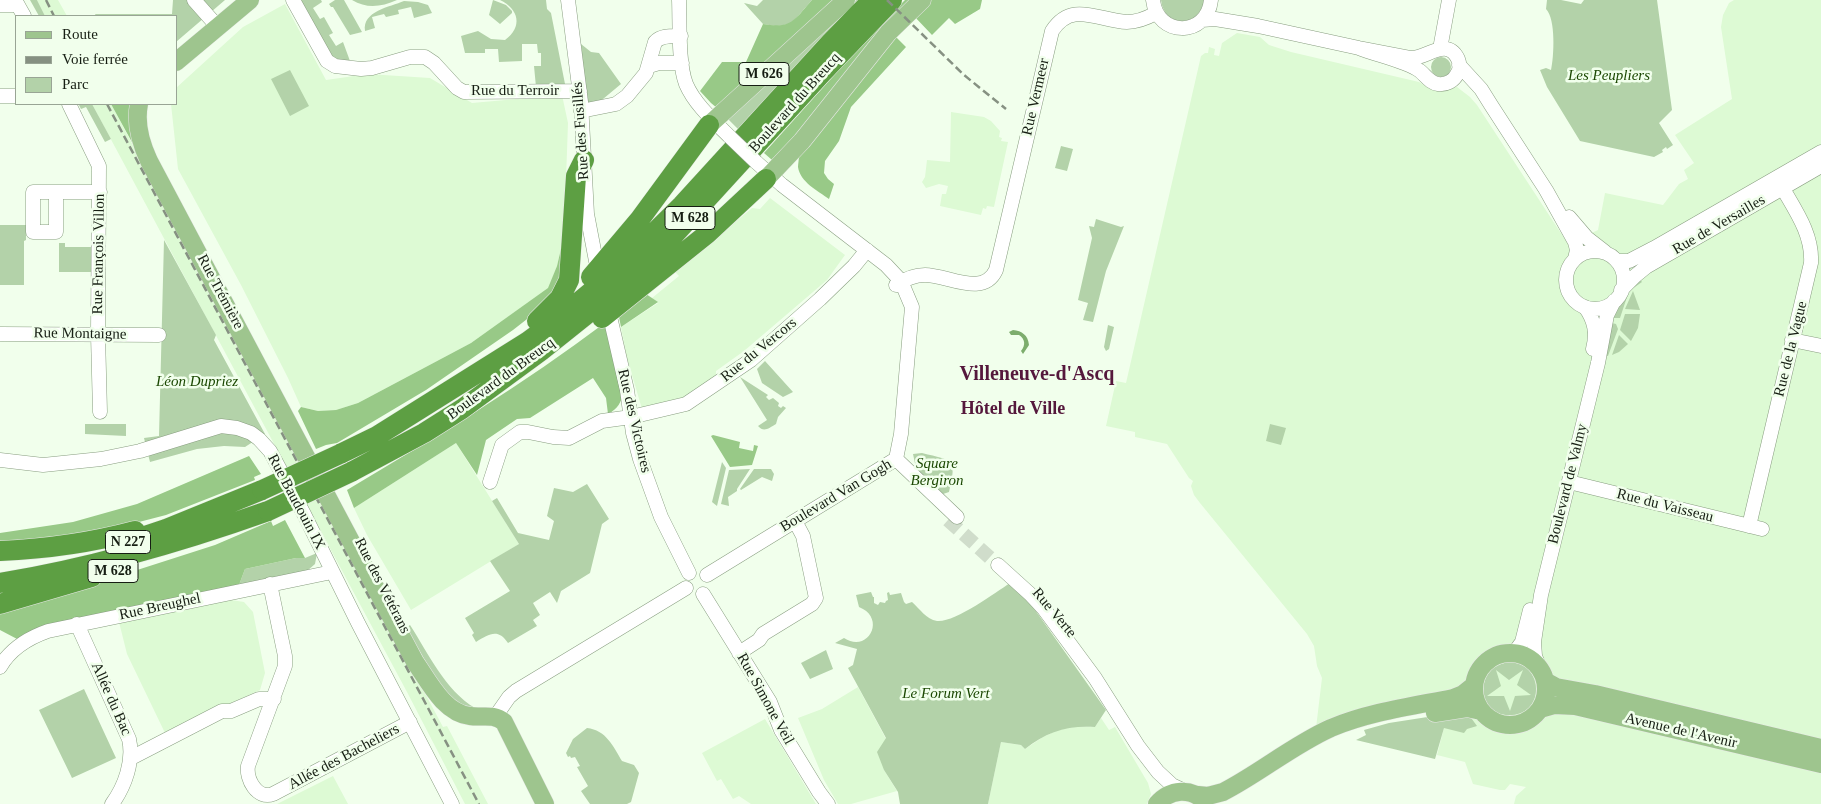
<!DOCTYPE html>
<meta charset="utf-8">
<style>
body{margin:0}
#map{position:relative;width:1821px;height:804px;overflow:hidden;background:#f1ffec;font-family:"Times New Roman",serif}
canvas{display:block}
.legend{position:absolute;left:15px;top:15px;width:162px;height:90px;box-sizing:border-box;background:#f1ffec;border:1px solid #99a595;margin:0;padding:6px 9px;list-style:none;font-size:15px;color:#161e13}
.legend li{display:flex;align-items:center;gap:10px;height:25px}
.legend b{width:25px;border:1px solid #99a595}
</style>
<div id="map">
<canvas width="1821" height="804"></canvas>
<ul class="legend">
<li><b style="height:6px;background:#9ec58e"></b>Route</li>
<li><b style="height:6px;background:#869182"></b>Voie ferrée</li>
<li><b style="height:14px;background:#b3d2a9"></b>Parc</li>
</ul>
</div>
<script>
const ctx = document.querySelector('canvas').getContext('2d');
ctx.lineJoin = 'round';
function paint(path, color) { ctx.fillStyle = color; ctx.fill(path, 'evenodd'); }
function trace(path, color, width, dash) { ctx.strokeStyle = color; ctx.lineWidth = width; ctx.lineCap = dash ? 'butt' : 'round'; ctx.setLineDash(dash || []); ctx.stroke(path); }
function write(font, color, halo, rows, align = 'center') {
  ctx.font = font + ' "Times New Roman",serif'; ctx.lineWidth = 5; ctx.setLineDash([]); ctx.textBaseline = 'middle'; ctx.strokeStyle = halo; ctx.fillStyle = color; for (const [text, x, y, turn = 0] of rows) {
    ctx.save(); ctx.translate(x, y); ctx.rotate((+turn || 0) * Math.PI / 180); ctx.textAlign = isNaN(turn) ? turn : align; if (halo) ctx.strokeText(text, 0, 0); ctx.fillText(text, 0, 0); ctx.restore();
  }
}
paint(new Path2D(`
 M37,0H58L67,16H45Z
 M1734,0H1821V804H1514L1516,796L1526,787L1510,784L1505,790H1500L1473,784L1465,762L1437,755L1454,689L1353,711L1316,728L1322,678L1317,666L1314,646L1307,634L1200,503L1194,495L1191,486L1193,481L1189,478L1167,444L1135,437V432L1106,426L1116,381L1126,383L1201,56L1205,53H1208L1209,47L1215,49L1214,55L1219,56L1222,43L1237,33L1260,37L1269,45L1291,52L1419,82L1429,88L1457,87L1470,97L1477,105L1568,244L1598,230L1605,193L1663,205L1679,184L1688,179L1684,170L1694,163L1675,135L1732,99L1721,27L1723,15L1729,3Z
 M285,4L326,80L368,74L430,78L472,103L562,95L568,123L564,236L557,266L549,288L471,343L358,403L336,410L318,411L301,407L288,378L241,285L178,169L171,104H176V88L243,27Z
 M92,104H111L443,727L447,726L488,804H465L407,692Z
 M951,112L984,117L991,121L1000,131L999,137L1002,138L1001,141L1008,142L994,207L987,206L986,209L983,208L981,215L940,206L942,194H946L948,186L939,184L926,188L922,182L925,177L927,160L950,162Z
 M770,198L845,255L827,280L744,351L716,371V377L680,400L642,409L627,358L621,327L658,303L652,298L679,276L675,272L752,208L760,209Z
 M456,443L519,544L411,610L367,535L354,508Z
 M231,600L244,602L253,612L265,673L260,690L165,733L127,654L119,622Z
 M858,687L886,739L884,770L897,791L851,804H838L824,780L798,718L822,709Z
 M1101,718L1109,730L1115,727L1148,783L1151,794L1147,804H988L1001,742L1021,745L1025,749L1043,737L1058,730L1074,727H1095Z
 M765,719L816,804H751L739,796L733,799L721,779L717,781L702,753Z
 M333,776L348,804H277Z`), '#ddfad4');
paint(new Path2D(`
 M30,0H37L45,16H39Z
 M173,0H225L176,42V16H96L95,14H172Z
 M297,0H321L322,2L313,8L320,19L324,17L333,33L329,35L336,46L343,42L350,61L335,63Z
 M335,0H344L362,32L350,35L333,7H331L329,4Z
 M352,0H397C381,7 367,9 352,0Z
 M493,0L506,5L512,11V13L500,24L489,15Z
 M500,0H546L547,9L551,13L565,84L536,87L534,66H541V53H538L537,44H522V61L499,62L498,49H485V53H465L461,36L478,31L491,39L505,40C523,27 519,9 500,0Z
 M763,0H812L791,24L776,26L763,24L744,3L757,6Z
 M856,0H858L738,129L726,117Z
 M1161,0H1204C1200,28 1164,28 1161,0Z
 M1547,0H1561L1581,4L1584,0H1657L1672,110L1659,123L1673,145L1667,149L1666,147L1662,150L1663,152L1654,157L1580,141L1547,87L1540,70L1546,68L1551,70C1554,57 1556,19 1546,9Z
 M404,1L418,2L428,5L432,13L414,18L411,7L398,10L399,14L386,17L384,14L372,17L375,28L365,31C362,11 390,7 404,1Z
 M581,44L591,52L599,53L621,84L603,99L604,103L586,107Z
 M1431 67a10 10 0 1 1 20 0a10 10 0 1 1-20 0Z
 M290,70L309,106L290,116L271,79Z
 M81,104H92L111,139L105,142L86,107L81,109L79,105Z
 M1061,146L1073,149L1067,171L1055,168Z
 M1096,219L1121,227L1124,226L1106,271L1093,322L1083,320L1088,303L1078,300L1092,238L1089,226L1094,227Z
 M0,225H26V240L24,241V285H0Z
 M164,240L216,335L214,340L265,434L245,447L224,446L197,449L150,462L144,438L159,436Z
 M59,243H65V247H93V272H59Z
 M1638,277L1642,282L1629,291L1620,318H1609L1613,309L1620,304Z
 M1633,291L1640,310L1625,309Z
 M1625,314H1640L1638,328L1631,341L1620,330Z
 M1608,322L1616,324L1618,329L1608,356H1604Z
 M1108,325L1114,327L1109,349L1106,351L1104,347Z
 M1619,335L1628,344L1619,352L1612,355Z
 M765,361L793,392L783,397L762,383L757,369Z
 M740,377L768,395L766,397L769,400L773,398L779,403L778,406L781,408L783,406L786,408L778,417L776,424C769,428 764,433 758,426L767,420Z
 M85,424H126V436L85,434Z
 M1270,424L1286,428L1281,445L1266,441Z
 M922,453C954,461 957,458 949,492L940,495L917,473L913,454Z
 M722,462L726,468L717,506L712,502Z
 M750,469L737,489V491L728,497L729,506L721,504L729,470Z
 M754,469H771L774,474L772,481L762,477L741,490L740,489Z
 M587,484L609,519L602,524L590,573L561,591L557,603L550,592L533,603L540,615L533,620L537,626L508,643C498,628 489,634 476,642L472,635L474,633L465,618L510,591L490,561L519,544L492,501L497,498L518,533L549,540L554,521L547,516L554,488L573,492Z
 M317,553L315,564L307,571L239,585L245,569L296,558H305Z
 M1010,583L1033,607L1106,710L1095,727C1068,725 1046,732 1025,749L1021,745L1001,742L988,804H900L898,792L884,770L877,752L886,738L848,668L853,665L857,649L835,643L844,638C868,654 887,618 859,607L856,595L871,592L873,597H874V603L878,605L880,602L885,603L886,601L888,600L887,593L889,592L890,595L901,593L904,602L906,604L912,602C920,609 926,619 937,621C954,623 995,593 1010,583Z
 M410,625C428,653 445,690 475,708L461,710L440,686L406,628Z
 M826,650L833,669L810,679L801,663Z
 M1510,662C1544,664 1545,713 1512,715C1477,718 1472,666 1510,662ZM1496,670L1509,680L1523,670L1517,685L1531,695L1515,696L1510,711L1504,696H1487L1501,686Z
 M84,689L116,758L72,778L39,710Z
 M1466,711L1477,726L1467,729L1464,733L1444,728L1435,759L1356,740L1366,735L1364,730L1389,723Z
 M587,728C606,730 613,746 622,761L634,765L639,773L631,802L627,804H590L581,791L588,786L577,767L580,766L575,757L571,758L570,756L568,757L566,753L573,739Z`), '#b3d2a9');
paint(new Path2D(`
 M812,0H835L717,108L711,103L700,91L722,62H746L763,24C792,29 794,20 812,0Z
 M905,0H912L777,159L772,160L764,153L874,31Z
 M931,0H982L980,9L955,24L949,18L932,35L913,15Z
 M894,35L906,47L851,107L839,141L825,161L824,173L828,179L834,184L829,199C818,191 800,182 798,167C798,164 799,159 799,155Z
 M111,104H134L139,155Z
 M564,236L567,271L554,298L513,330L426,390L337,443L326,445L316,449L298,411L301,407L318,411L336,410L358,403L471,343L548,288L557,266Z
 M646,294L658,302L621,327L618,312Z
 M606,322L624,392C621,402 618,409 608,414L606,398L593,378L530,418L517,419L486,440L477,475L456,443L354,508L347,490C436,437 524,384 606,322Z
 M713,435L740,442L739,448L753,451L754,445L758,446L752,465L730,467L711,436Z
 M249,456L261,474L254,477L255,480L166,515L112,529L0,546V533L73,522L137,504Z
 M285,520L305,558H296L245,569L239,585L19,640L0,630V611L78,589L215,545L271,521L273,526Z`), '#98c987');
paint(new Path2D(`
 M1013,330C1022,331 1028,335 1029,345L1023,354L1021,351C1026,345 1025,339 1019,335H1011L1009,332Z`), '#7dad6d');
trace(new Path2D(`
 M948,520L998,565`), '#d0ddcb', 14, [14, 7]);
const minor = new Path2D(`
 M15,0L24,16
 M194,0L217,26
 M293,0L327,61L335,66L361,69L372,68L410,57H425L434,63L457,88L464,92L580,91
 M568,0L581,102L587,214L596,261
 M679,0C680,24 678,63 686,84C695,105 715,122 730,137
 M1153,0C1157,37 1207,38 1211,0
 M0,5H18
 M1202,20L1215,19L1258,26L1359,48L1411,58C1426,59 1447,36 1458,59C1460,64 1460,70 1457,74C1454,81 1446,85 1438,84C1430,83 1426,76 1420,71C1406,61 1376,55 1359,48
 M1440,49L1449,0
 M1459,65L1481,89L1491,105L1546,190L1575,242L1577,250L1575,259
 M649,66L659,63H682
 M0,96H16
 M69,104L99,166L98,335L100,412
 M581,111L616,104L627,96L646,73L655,42C661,35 672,36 681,36
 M56,192V232H33V192H100
 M1569,217L1587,238L1605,252
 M1566 280a29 29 0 1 1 58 0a29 29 0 1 1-58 0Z
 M1617,261H1629L1654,248L1821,152
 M896,285C905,279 914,275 925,275C948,275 983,298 996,270L1052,31C1072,0 1099,21 1127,22C1137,22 1147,18 1156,13
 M1621,290L1635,276L1646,267L1821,166
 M1585,307C1595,321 1597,333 1593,349
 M611,321L627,390L633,433L640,459L661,517L689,573
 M0,334L159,335
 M1792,340L1821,346
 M896,459L957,517
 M0,460L43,465L101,459L140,451L221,426L237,428L251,433L259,439L270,451L304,514L358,623L452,804
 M490,482L502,445L520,432H528L553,437L569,438L602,421L631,417L686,404L751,360L820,299L854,266L867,250
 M1569,482L1762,529
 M1749,526L1811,263C1813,231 1791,205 1777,178
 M998,565L1030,594L1044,609L1095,678L1138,746L1158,772L1172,785L1187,792
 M707,575L896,459L901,434L912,307L901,281L886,265L782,185L756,162
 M270,584L285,656V666L248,766C246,779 257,800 273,794L410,722
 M703,594L770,702L781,730L819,792L828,804
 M77,624L129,739C134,761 125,786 112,804
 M739,653L759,640L763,634L812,604L816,598L803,536L795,521
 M1514,653L1522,642L1530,610
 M0,667C11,648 28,638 48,631L332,572
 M1540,669L1535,656L1534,642L1541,595L1598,363L1607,315L1614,301
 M495,717L509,697L516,691L686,588
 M131,758L222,711H231L259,699H274`);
const major = new Path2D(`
 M176,62L250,0
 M139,104C135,124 140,142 149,161L415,662C429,682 444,713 470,716C482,718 493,713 504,722L545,804
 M709,125L846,0
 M766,179L802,141L888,33L922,0
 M1474 689a36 36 0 1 1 72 0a36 36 0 1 1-72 0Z
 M1545,681L1556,687L1595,694L1821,748
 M1540,709L1554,705L1575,706L1821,764
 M1435,713L1467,708L1481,711
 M1198,795L1208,796L1223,792C1260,773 1293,745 1331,728C1369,712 1413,706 1453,698L1463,694L1473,686
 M1157,804C1170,789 1191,787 1205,802`);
const highway = new Path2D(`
 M591,277L640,219L709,125
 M602,318L707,234L766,179
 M537,321L560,298L569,280L576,176L584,160
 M340,454L377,436L527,342L557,320L609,277L682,205L830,43L872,0
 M351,472L424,433L462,409L541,351L596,307L674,235L823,72L892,0
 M121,544L166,529L262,490
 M0,551C46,549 90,543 135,531
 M0,583C92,568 181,542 268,511
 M0,604L92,577`);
trace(minor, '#899e81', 15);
trace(major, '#e8e8e7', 19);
trace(highway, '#e8e8e7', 21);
trace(minor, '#fff', 14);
trace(major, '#9ec58e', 18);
trace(highway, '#5d9f43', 20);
trace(new Path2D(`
 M46,0L54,16
 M887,0L964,75L1006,109
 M107,104L479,804`), '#869182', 2.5, [8, 4]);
const minorBridge = new Path2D(`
 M730,137L756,162`);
const highwayBridge = new Path2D(`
 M262,490L340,454
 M268,511L351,472`);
trace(minorBridge, '#899e81', 15, []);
trace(highwayBridge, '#e8e8e7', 21, []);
trace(minorBridge, '#fff', 14);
trace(highwayBridge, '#5d9f43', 20);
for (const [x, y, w] of [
 [764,74,50],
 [690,218,50],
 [128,542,45],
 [113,571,50]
]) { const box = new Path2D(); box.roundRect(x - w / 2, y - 11.5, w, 23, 4); ctx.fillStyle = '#f1ffec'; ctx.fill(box); trace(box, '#161e13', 1); }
write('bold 14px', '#161e13', null, [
 ["M 626",764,74],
 ["M 628",690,218],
 ["N 227",128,542],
 ["M 628",113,571]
]);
write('italic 15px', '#1b4802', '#f1ffec', [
 ["Les Peupliers",1609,76],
 ["Léon Dupriez",197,382],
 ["Square",937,464],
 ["Bergiron",937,481],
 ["Le Forum Vert",946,694]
]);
write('15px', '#161e13', '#f1ffec', [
 ["Rue du Terroir",515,91],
 ["Rue Vermeer",1036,97,-77],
 ["Boulevard du Breucq",795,103,-48],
 ["Rue des Fusillés",581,131,-94],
 ["Rue de Versailles",1719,225,-30],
 ["Rue François Villon",99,254,-89],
 ["Rue Trémière",220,292,62],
 ["Rue Montaigne",80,334,1],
 ["Rue de la Vague",1791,349,-76],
 ["Rue du Vercors",759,350,-39],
 ["Boulevard du Breucq",501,379,-36],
 ["Rue des Victoires",634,421,77],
 ["Boulevard de Valmy",1568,484,-76],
 ["Boulevard Van Gogh",836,496,-31],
 ["Rue Baudouin IX",296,502,62],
 ["Rue du Vaisseau",1665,506,14],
 ["Rue des Vétérans",382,586,63],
 ["Rue Breughel",160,607,-12],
 ["Rue Verte",1054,613,50],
 ["Allée du Bac",111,699,66],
 ["Rue Simone Veil",765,699,61],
 ["Avenue de l'Avenir",1681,731,13],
 ["Allée des Bacheliers",344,757,-28]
]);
write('bold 18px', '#55183c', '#f1ffec', [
 ["Hôtel de Ville",1013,409]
]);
write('bold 20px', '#55183c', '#f1ffec', [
 ["Villeneuve-d'Ascq",1037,375]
]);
</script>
